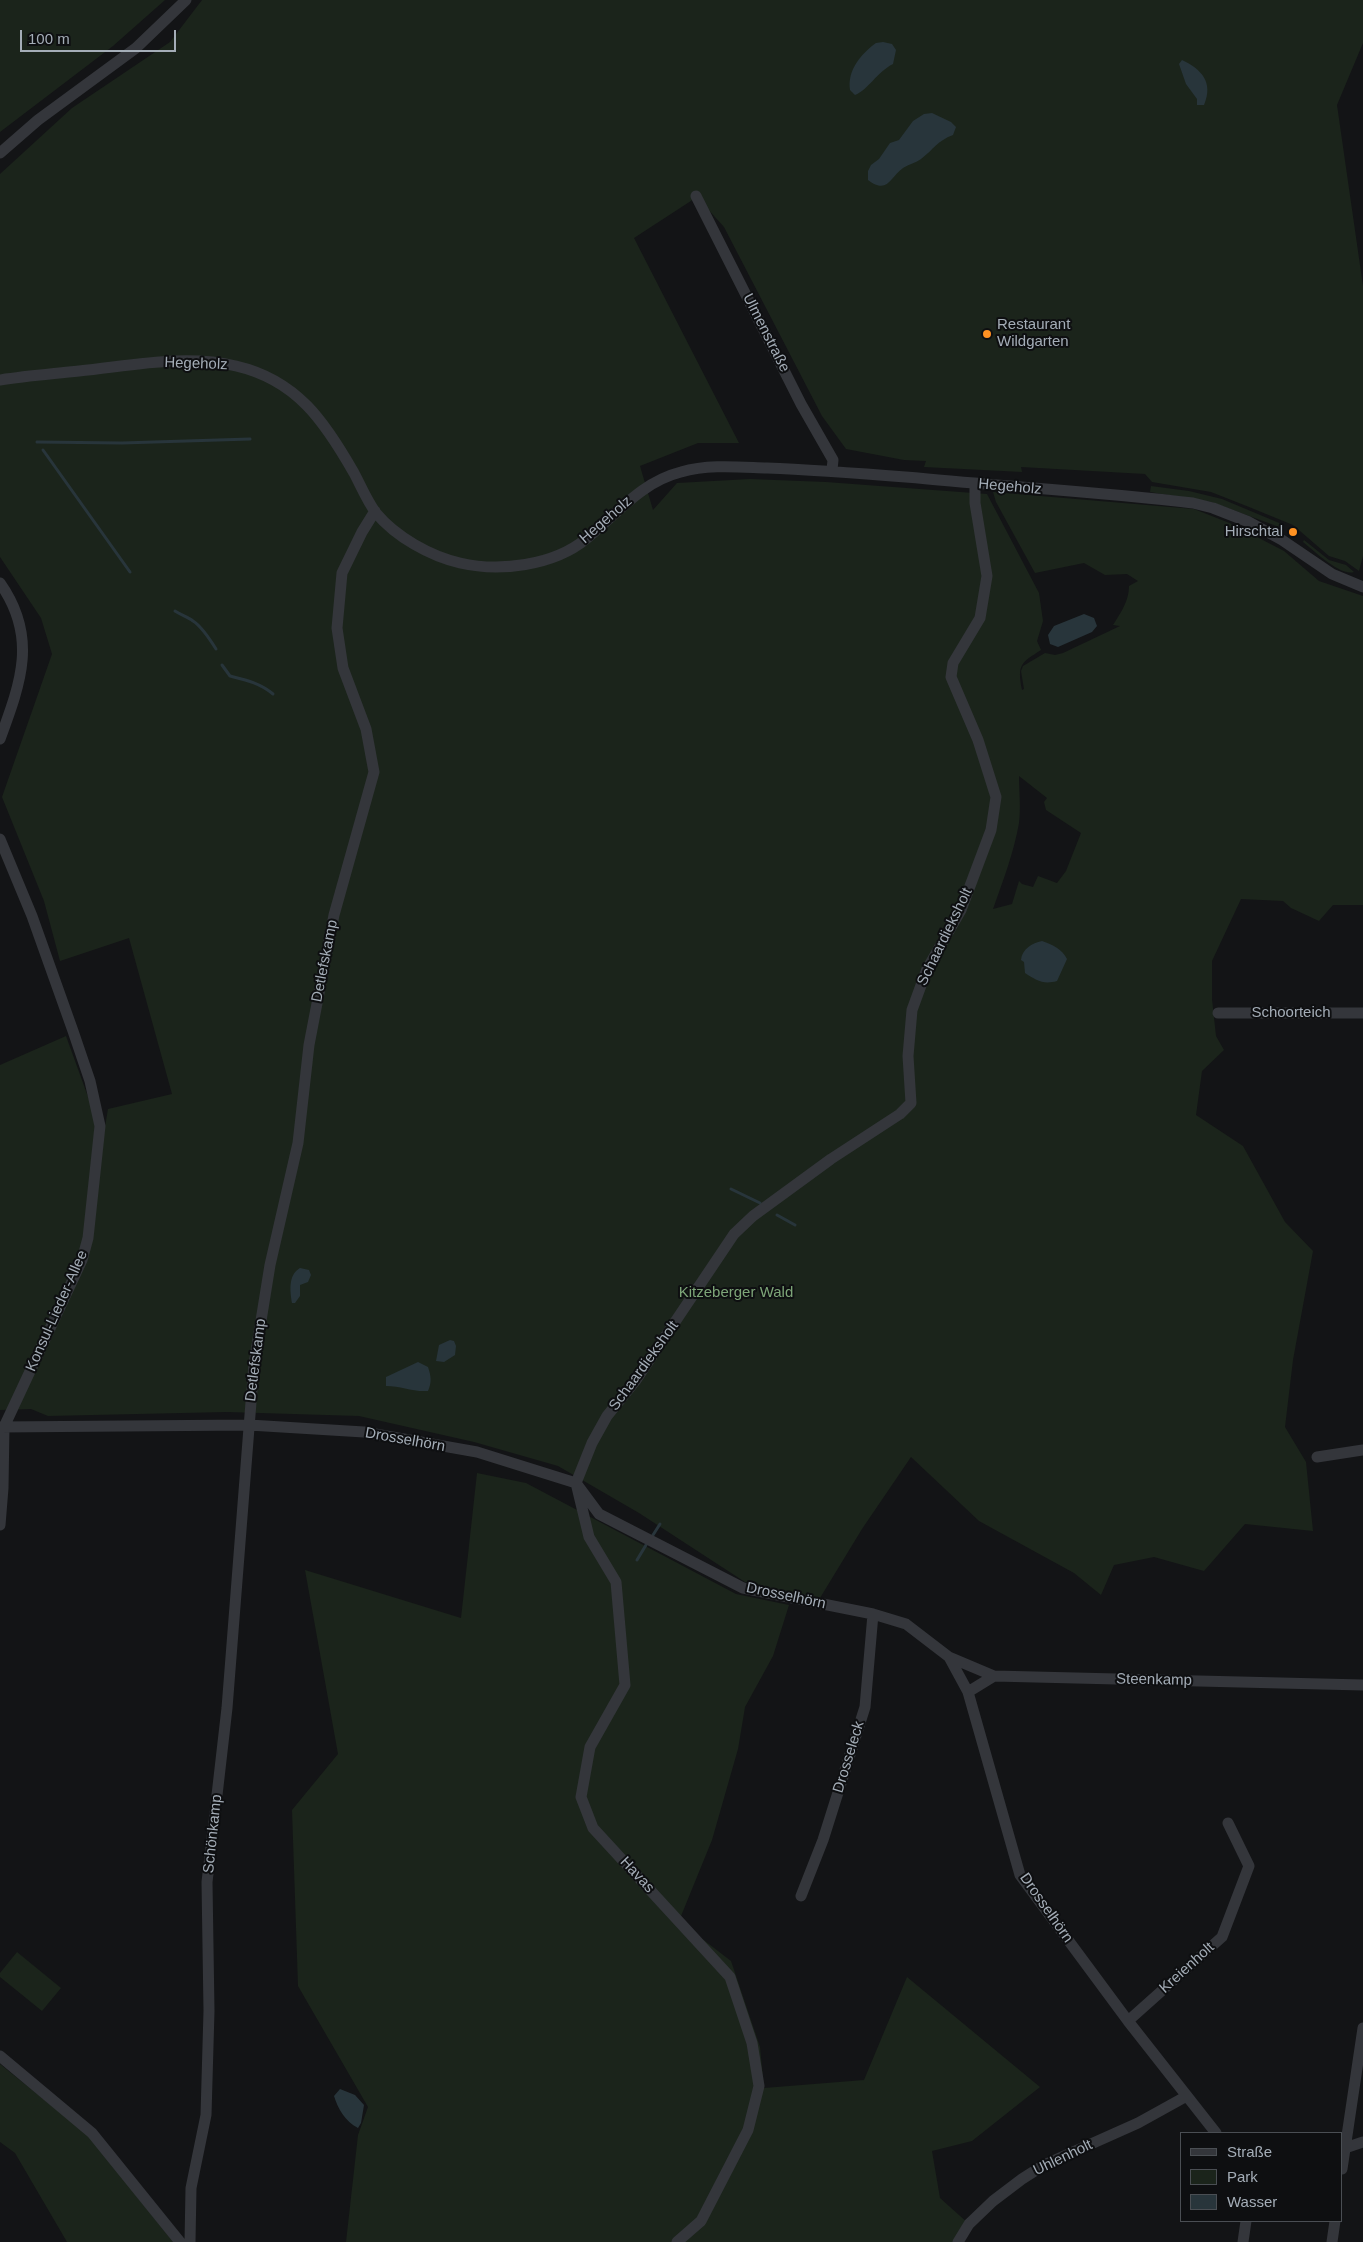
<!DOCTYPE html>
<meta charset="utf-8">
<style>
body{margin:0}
#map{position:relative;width:1363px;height:2242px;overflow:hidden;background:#131416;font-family:Helvetica,sans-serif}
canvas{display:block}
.legend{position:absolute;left:1180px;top:2132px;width:162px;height:90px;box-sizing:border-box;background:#0e0f11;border:1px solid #4a4e53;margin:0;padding:6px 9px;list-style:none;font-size:15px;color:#a4adb7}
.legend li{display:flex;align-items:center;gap:10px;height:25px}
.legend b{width:25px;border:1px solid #4a4e53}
.scale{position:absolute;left:20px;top:30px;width:156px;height:22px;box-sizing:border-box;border:2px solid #a4adb7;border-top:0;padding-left:6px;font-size:15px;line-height:18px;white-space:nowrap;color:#a4adb7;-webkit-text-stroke:4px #0e0f11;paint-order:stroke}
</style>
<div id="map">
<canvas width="1363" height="2242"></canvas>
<ul class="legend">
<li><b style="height:6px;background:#34363b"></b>Straße</li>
<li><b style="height:14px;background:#1b241b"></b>Park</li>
<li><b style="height:14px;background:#28353b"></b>Wasser</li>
</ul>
<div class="scale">100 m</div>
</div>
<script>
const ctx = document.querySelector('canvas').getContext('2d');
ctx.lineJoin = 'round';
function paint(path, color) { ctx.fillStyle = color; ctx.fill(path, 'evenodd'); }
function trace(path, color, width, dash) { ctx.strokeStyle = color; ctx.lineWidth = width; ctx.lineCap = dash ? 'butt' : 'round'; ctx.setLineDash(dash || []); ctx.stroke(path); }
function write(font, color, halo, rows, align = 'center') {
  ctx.font = font + ' Helvetica,sans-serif'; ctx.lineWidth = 4; ctx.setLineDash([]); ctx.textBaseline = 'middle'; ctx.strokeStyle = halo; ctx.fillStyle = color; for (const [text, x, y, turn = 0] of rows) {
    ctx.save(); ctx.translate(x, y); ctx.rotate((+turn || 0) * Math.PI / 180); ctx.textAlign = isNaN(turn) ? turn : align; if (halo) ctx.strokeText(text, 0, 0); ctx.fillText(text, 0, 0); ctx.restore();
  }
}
paint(new Path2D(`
 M0,0H165L113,46L0,132Z
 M202,0H1363V43L1337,105L1363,286V556L1359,571L1345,561L1329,556L1293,525L1249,507L1211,492L1152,482L1145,474L1021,467L1022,472L924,467L926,461L904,460L846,449L822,416L724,227L697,197L634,238L739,443H698L640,466L653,510L677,483L750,479L826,482L987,494L1039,593L1043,621L1037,641L1041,650C1021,663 1017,664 1022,690L1024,689L1021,671L1023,666L1045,653L1055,655L1063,653L1120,626L1113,625C1121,612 1129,601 1129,586L1138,581L1127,574L1105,575L1084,563L1035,573L996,502L993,492L1194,509L1232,524L1284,551L1319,581L1363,596V905H1333L1319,921L1291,908L1283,901L1241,899L1212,961V999L1216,1036L1224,1050L1202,1071L1196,1115L1243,1146L1285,1222L1313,1251L1293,1360L1285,1427L1306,1462L1313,1531L1245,1524L1204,1571L1154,1557L1114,1565L1101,1595L1074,1573L979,1521L911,1457L862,1529L820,1598L745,1582L639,1513L558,1466L474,1442L359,1416L227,1412L48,1416L31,1409L0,1410V1065L66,1036L91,1105L104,1133L108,1109L172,1094L129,938L60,961L44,901L2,797L52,654L41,618L0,557V174L72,108L170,42ZM1019,776L1047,798L1044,802L1046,810L1081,833L1066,871L1057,883L1038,876L1033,887L1022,884L1019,881L1012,904L993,909C1003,881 1014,852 1019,823C1021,807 1019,792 1019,776Z
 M1151,486L1189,491L1222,499L1284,525L1282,528L1211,502L1150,492Z
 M1304,540L1329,560L1346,565L1354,572C1341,577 1313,550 1303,542Z
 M477,1473L526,1483L736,1594L789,1605L773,1656L745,1707L738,1749L712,1840L679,1921L731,1961L760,2047L764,2088L864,2080L907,1977L1040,2087L972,2141L932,2151L940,2198L969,2224L964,2242H346L358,2135L368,2107L298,1986L292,1810L338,1754L305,1570L461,1618Z
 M17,1952L61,1988L42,2011L0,1977V1973Z
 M0,2064L89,2136L173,2242H67L15,2153L0,2142Z`), '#1b241b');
paint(new Path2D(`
 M883,42L892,44L896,50L893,64C877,72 868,90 855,95L850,90C847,70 861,54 876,43Z
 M1182,60C1201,69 1214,82 1204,105H1197V99L1186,84L1179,64Z
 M932,113L951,122L956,127L953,135C937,141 934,149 921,159C916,163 909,164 903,168C890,177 888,195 868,180V171L871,165L879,159L890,143L899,140L913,121L924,114Z
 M1084,614L1094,618L1097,626L1092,632L1058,647L1050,644L1048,635L1054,626Z
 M1042,941C1053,945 1062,949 1067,959L1057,981C1043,985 1036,980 1025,973L1024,962L1021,960C1022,949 1032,943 1042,941Z
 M300,1268L309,1270L311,1275L308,1282L300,1285V1296L295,1303H292C290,1291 288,1275 300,1268Z
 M450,1340L454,1341L456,1346L455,1355L444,1362L436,1361L439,1345Z
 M418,1362L428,1367C431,1376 432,1382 428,1391C412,1392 401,1386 386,1386V1377Z
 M340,2089L355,2095L364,2105L361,2123L358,2128C345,2121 338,2109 334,2096Z`), '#28353b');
trace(new Path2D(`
 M37,442L122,443L250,439
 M43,450L130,572
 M175,611C181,615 188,617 193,621C201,626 211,641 216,649
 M222,665L230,676C246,680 260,683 273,694
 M731,1189L760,1203
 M777,1215L795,1225
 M653,1535L660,1524
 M637,1560L646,1545`), '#28353b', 3);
trace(new Path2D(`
 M0,153L38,120L136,48L186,0
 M696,196L801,404L833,460L832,470
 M0,380C26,376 52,374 79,371C130,366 184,354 236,366C297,380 325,422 354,473C361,486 367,501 376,513C396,537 430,556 460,563C499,572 553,566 586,539C617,514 641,482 681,472C709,464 738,467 767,468C817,470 867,474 918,478C1010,487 1102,492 1193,503L1213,508L1249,522L1282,540L1332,574L1363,587
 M0,583C38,637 21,682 0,739
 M0,839L32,916L73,1031L90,1081L100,1126L88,1238L82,1260L4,1427L3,1488L0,1525
 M1218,1013H1363
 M0,1427L249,1425L364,1432L477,1452L576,1483L599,1514L743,1588L873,1614L906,1624L949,1657L968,1692L1020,1875L1128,2021L1216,2133
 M1317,1457L1363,1450
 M949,1657L994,1676L1363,1685
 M968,1692L994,1676
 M801,1896L823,1840L865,1707L873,1614
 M1128,2021L1222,1937L1249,1866L1228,1823
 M0,2056L92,2133L180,2242
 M1342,2149L1363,2142
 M1342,2169L1363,2028
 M190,2242L191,2188L206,2115L209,2011L207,1882L227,1708L254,1364L270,1265L298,1143L309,1045L334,915L374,772L366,729L343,668L337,628L342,573L362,532L375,511
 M677,2242L701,2221L748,2130L759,2086L752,2043L730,1977L593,1828L581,1797L590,1747L625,1685L616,1582L589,1537L576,1483L592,1443L607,1416L636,1380L734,1234L753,1216L831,1159L900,1114L911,1103L908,1056L912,1010L927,969L961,910L991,830L996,797L978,740L951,677L953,663L980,618L987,576L975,503V484
 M958,2242L969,2224L993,2201L1022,2179L1044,2165L1138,2123L1185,2097
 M1243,2242L1246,2221
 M1332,2242L1335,2221`), '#34363b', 11);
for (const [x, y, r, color] of [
 [987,334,5,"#ff9122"],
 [1293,532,5,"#ff9122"]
]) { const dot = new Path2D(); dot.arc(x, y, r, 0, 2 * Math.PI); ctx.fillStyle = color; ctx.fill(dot); trace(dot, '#0e0f11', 2); }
write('15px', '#a4adb7', '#0e0f11', [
 ["Restaurant",997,325],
 ["Wildgarten",997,342],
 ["Hirschtal",1283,532,"right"]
], 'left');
write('15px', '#a4adb7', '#0e0f11', [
 ["Ulmenstraße",766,333,63],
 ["Hegeholz",196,364,2],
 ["Hegeholz",1010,487,5],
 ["Hegeholz",606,520,-41],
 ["Schaardieksholt",945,937,-64],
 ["Detlefskamp",325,961,-79],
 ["Schoorteich",1291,1013],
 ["Konsul-Lieder-Allee",57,1311,-66],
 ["Detlefskamp",256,1360,-83],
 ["Schaardieksholt",644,1366,-54],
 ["Drosselhörn",405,1440,10],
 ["Drosselhörn",786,1596,12],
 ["Steenkamp",1154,1680,1],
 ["Drosseleck",849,1757,-73],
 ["Schönkamp",213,1834,-84],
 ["Havas",637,1875,47],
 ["Drosselhörn",1046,1908,55],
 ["Kreienholt",1187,1968,-42],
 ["Uhlenholt",1063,2158,-26]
]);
write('15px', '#7da578', '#0e0f11', [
 ["Kitzeberger Wald",736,1293]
]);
</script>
